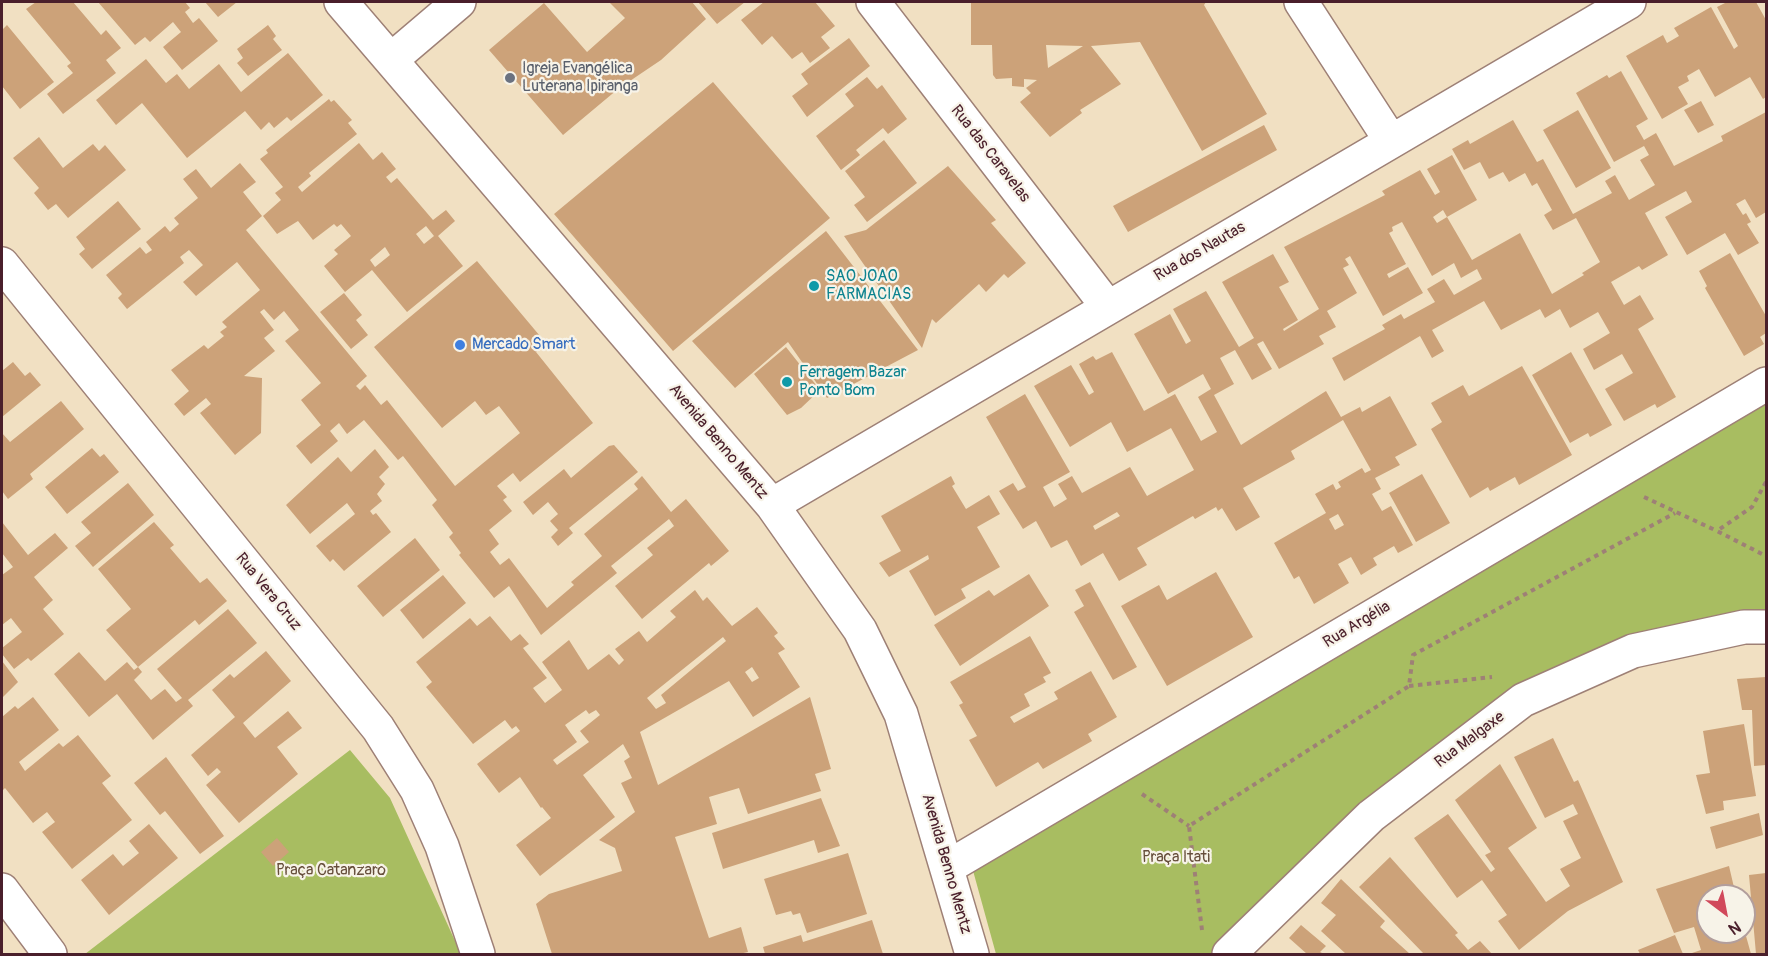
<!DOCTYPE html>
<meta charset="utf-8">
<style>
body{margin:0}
#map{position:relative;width:1768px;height:956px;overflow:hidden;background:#f1e0c2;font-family:Pangolin,sans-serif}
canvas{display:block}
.frame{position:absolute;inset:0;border:3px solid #4a1f2b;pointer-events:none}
.north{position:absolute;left:1696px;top:884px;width:60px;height:60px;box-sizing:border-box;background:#f7f3e8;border:2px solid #b29e9c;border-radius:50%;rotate:148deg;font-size:16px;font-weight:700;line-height:24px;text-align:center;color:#4a1f2b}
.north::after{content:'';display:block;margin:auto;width:21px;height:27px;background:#d1495b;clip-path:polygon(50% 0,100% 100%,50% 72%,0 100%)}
</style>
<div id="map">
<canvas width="1768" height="956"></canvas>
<div class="frame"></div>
<div class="north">N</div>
</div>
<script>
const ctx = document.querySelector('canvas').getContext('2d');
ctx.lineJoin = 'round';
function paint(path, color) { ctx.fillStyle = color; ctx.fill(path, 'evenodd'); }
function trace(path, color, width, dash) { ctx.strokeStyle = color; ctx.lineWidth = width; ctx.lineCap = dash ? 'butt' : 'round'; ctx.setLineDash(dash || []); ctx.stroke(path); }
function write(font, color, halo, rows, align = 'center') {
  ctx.font = font + ' Pangolin,sans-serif'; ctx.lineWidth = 4.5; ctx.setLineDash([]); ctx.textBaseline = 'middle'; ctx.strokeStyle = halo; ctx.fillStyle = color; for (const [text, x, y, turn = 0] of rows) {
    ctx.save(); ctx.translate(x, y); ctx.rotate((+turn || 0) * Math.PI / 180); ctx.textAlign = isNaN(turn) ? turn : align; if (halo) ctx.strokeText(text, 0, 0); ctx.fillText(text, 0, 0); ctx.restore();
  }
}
paint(new Path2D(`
 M1766,394V616L1529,682L1216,954H996L972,867Z
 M350,750L390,798L461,954H85Z`), '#a8bd61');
paint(new Path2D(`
 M36,2H73L101,35L106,30L121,48L106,60L116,73L63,114L47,94L73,73L67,66L71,63L26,9Z
 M98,2H185L190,8L185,12L193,23L199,18L218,41L182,70L163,47L181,32L173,22L150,42L145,37L135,45Z
 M205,2H237L218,17Z
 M609,2H692L706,19L661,60L618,89L563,135L489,50L544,3L587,52L625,18Z
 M698,2H745L717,24Z
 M764,2H815L835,26L821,37L830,48L810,63L802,52L792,59L772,36L762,45L741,20Z
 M971,2H1206L1204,5L1267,114L1202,151L1140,42L1091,46L1121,84L1080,110L1082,113L1050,137L1020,102L1031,93L1026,88L1037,80L1024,79V87L1012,86V78L996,79L993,75L992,45H971ZM1046,45L1083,46L1048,68Z
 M1727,2H1756L1766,20V97L1763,99L1750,77L1715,97L1699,69L1687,76L1689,81L1678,87L1688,104L1662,119L1626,56L1663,35L1667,43L1679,36L1674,28L1711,7L1734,49L1738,46L1717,7Z
 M7,25L54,82L20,109L2,86V30Z
 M268,25L276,36L273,39L282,50L248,76L237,63L243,58L237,49Z
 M849,38L870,66L807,117L792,96L808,84L801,74Z
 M288,53L323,95L291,121L287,117L274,128L269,122L261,130L245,111L187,158L142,103L116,125L96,100L146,59L166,83L177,74L189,89L219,64L241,92Z
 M1621,71L1648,119L1636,126L1644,140L1656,133L1674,166L1723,141L1721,136L1766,112V212L1756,218L1745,199L1736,204L1743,215L1746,213L1751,222L1747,224L1759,243L1738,255L1725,233L1687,255L1665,217L1692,202L1686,191L1645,213L1668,255L1642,270L1639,266L1611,282L1624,305L1640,295L1654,319L1638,329L1676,397L1657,408L1655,404L1624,421L1605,389L1633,373L1622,354L1594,370L1583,349L1610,333L1598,312L1570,328L1560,309L1545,318L1540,309L1501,330L1484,301L1432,330L1444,351L1432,358L1420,336L1344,381L1332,358L1385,329L1382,325L1401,314L1404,319L1435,302L1427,289L1444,279L1454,295L1482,279L1477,269L1461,278L1454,263L1432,276L1402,222L1392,227L1393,231L1389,233L1406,264L1387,274L1389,278L1408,267L1423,293L1383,316L1350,256L1345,259L1349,265L1343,268L1357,293L1327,311L1336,327L1319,336L1324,344L1279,369L1263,341L1257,344L1272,369L1252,380L1235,350L1220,358L1234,384L1214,395L1241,445L1326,391L1341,417L1360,407L1362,412L1390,396L1417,445L1395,457L1400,465L1375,478L1381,489L1372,494L1382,511L1391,506L1413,545L1398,553L1394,546L1373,558L1377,565L1361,575L1351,557L1338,564L1349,583L1314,604L1299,576L1294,579L1274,543L1326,513L1315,494L1333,484L1336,490L1341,487L1338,482L1362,468L1365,473L1371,470L1343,420L1291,451L1295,459L1243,488L1260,517L1236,531L1222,508L1218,511L1216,507L1195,519L1193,516L1137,548L1147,565L1119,581L1103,553L1081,566L1067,540L1051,548L1036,521L1023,529L999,491L1013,483L1018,491L1026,487L986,417L1025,394L1070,472L1043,487L1054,507L1067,499L1058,484L1072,476L1082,493L1130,467L1147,496L1194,470L1171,428L1127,452L1111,422L1070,447L1034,386L1071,365L1089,395L1094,392L1079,364L1093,356L1096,360L1112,352L1144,411L1175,394L1201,441L1217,432L1198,397L1211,389L1203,374L1168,394L1134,334L1170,314L1186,344L1191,341L1173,309L1206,291L1239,347L1254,338L1222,282L1273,254L1289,282L1279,287L1298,320L1283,329L1284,331L1319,309L1284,247L1385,195L1382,191L1420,170L1435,195L1440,192L1427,169L1452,155L1477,200L1447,217L1443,210L1433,217L1437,223L1447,217L1472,260L1520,233L1552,294L1584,275L1582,273L1600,262L1576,218L1553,230L1544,215L1552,210L1537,183L1532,186L1525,173L1509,182L1503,172L1489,179L1480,162L1464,170L1452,149L1468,140L1470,144L1513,120L1537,162L1543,159L1573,214L1612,193L1605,181L1615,175L1629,200L1655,185L1640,160L1649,155L1644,146L1614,162L1576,93L1607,75L1609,78ZM1117,512L1120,516L1095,530L1093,526ZM1338,514L1344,525L1335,530L1329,519Z
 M867,77L877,89L882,85L907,119L888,134L883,128L856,150L860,155L841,170L816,136L854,106L845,94Z
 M713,82L830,218L673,351L554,214Z
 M329,99L331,102L334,100L352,120L348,123L357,134L309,173L311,176L298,187L302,192L359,143L373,160L382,152L396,169L386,177L391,183L397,178L433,220L446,210L455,221L438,236L463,266L407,312L372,270L345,292L324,266L338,254L334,250L351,236L341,224L337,227L334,224L313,240L298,221L277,234L263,216L281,200L275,193L283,187L260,159L268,153L266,150ZM426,226L434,236L424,244L416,234ZM385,247L390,255L375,267L370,260Z
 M1701,101L1714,125L1698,133L1684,110Z
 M1578,110L1611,168L1576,188L1543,130Z
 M1264,125L1277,150L1128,232L1113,206Z
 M39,137L63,168L93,144L99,151L105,145L126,170L68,218L56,204L48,210L34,193L39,188L13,158Z
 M884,140L917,183L867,222L854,205L865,197L845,171Z
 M240,163L256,182L243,192L262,216L246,230L367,376L356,386L360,390L365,385L381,405L387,400L455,486L520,433L499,406L486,415L475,401L442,428L374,347L477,261L545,342L536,352L593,423L520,482L513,473L497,486L507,497L503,500L512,511L489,530L499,544L490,552L500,565L509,558L547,608L574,585L571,582L602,556L584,534L638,489L634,484L642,476L671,512L686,499L729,551L711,566L709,563L642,619L615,586L653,555L647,548L674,526L669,519L611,566L617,573L541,635L509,586L494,598L459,555L461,553L449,537L453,533L432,505L437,500L403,456L398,460L364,420L347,434L339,423L330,431L338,441L311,464L296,446L321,425L301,400L321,383L285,341L299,330L284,311L274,320L264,309L260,312L274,330L264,338L275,351L244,376L262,378L261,433L235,455L200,413L211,404L206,398L184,416L174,404L189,391L171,370L204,345L208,349L224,336L220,332L227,327L222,322L260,290L237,262L196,296L183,282L203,265L189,250L180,257L184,263L127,309L118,298L122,294L106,275L140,247L146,254L152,250L146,242L165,226L170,232L179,224L174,218L198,198L183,179L196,169L211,188Z
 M948,166L996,220L991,223L1026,263L1008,278L1004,274L986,292L979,284L936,323L932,319L922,348L844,236L866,230Z
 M118,201L141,229L92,269L79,254L85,249L76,237Z
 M826,231L918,350L827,398L788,342L735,388L692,341Z
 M1730,253L1766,316V333L1760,337L1764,344L1744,356L1705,288L1707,286L1699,271Z
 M344,293L362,315L356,320L368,335L351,349L320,312Z
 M786,347L820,390L801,408L787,415L754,374Z
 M1571,352L1612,425L1590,437L1588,433L1570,443L1532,375Z
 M13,362L25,376L30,372L41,385L2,417V371Z
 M1522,366L1572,455L1519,485L1515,477L1490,491L1488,487L1470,498L1431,429L1442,422L1431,403L1463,385L1469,396Z
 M61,401L84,429L30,474L33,479L8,499L2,491V433L10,442Z
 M614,445L638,472L569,528L573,533L558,546L551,537L558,530L550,521L558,514L548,502L533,515L523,502L564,469L571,478L609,446Z
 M92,448L100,457L104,454L119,472L67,514L45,487Z
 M375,449L389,467L379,477L385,484L377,494L382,501L370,511L373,515L376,513L391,532L344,571L333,559L330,562L316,546L355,514L347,503L310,534L286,505L338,457L351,472Z
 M1422,474L1450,523L1416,542L1389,493Z
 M951,476L955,484L952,486L966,509L989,495L1000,514L977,527L1000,567L961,589L966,598L935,616L909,571L929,559L928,555L889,577L879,563L901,551L881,516Z
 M128,483L154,515L93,567L75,546L91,533L81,522Z
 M2,522L28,555L55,533L68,548L34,577L53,600L43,609L64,634L31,661L28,658L14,669L2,654V648L22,632L11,618L2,625V575L13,567L2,553Z
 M154,522L174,545L170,548L200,583L207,578L227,601L199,625L195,620L138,667L106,630L131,609L98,569Z
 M415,538L440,570L383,617L357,586Z
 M1216,572L1253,637L1167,686L1121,606L1159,585L1167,600Z
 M1029,574L1049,606L960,666L934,625L989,590L994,596Z
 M443,575L466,603L423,639L400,610Z
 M1090,582L1137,667L1113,680L1074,612L1084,606L1075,590Z
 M695,590L703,601L707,597L732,626L757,607L778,633L774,636L785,649L778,653L800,687L753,717L729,681L640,732L658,785L810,697L831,769L815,774L821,791L748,814L739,788L709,797L717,824L675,837L709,938L741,927L748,952L739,954H552L536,904L549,894L622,871L615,848L599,840L635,812L621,783L632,778L624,761L630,757L623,744L583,775L615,817L540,876L516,845L551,818L542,807L541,808L520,777L499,793L477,764L520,731L516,726L512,729L505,720L473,744L426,687L432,682L416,662L470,618L477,626L490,616L511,641L520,634L529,644L523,648L547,678L533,688L545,703L562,690L542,662L569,640L588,670L609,654L619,665L624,660L615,649L639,631L647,642L676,617L670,611ZM723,637L726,641L661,695L666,703L656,709L647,698ZM752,667L759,678L752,682L745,672ZM586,710L589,714L596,710L600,715L580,731L589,742L557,765L553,760L577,742L565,725Z
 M228,609L257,643L188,700L193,706L153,740L117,694L89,717L54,674L79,652L105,681L127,662L134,670L138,667L142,672L134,680L151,700L165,689L176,702L182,698L157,669Z
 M1030,636L1051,673L1043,677L1046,682L1024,694L1030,706L1010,717L1014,723L1058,699L1054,692L1091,671L1117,717L1088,734L1092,741L1043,769L1038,762L996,787L969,740L977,736L959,705L963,703L950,682Z
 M266,651L291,681L243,723L255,738L288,711L302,728L277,747L298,774L239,823L206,785L221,772L217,768L208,776L191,755L235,717L212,690L230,674L234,678Z
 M2,661L18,682L2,698Z
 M1766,677V765L1754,766L1752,710H1742L1737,679Z
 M33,697L59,730L19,762L25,771L59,743L63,747L78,735L111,776L102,783L132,820L72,869L42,832L55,822L47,812L33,823L5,788L2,791V717L15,706L18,709Z
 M1744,724L1756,796L1723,801L1724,810L1706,814L1696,775L1710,773L1703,731Z
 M1553,738L1574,782L1578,780L1623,882L1568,911L1519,950L1498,921L1507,915L1482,880L1457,898L1414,838L1448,814L1491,872L1495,869L1485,855L1491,852L1455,800L1500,764L1537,828L1508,848L1546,902L1570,886L1560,869L1581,858L1563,821L1578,814L1573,804L1545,818L1514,757Z
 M166,757L224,836L200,854L165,811L160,815L134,783Z
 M821,798L840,846L818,853L814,840L723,869L712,833Z
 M1759,813L1763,835L1716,849L1710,827Z
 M149,824L178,858L109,915L81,880L113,854L123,866L139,853L129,841Z
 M277,838L289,852L273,866L261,852Z
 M848,853L867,914L807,933L800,913L793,915L791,911L776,915L764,879Z
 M1390,857L1458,933L1455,935L1468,950L1480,941L1492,954H1424L1359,887Z
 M1729,866L1736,896H1708V932H1726L1729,941L1746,936L1751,954H1689L1701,950L1694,927L1674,933L1656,889Z
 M1766,873V954H1756L1749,875Z
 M1341,879L1385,921L1380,927L1410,954H1346L1321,931L1336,915L1321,903Z
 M872,920L883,954H765L763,947L801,935L803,942Z
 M1301,925L1326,946L1320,952L1324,954H1307L1289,938Z
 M1675,935L1683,954H1640L1638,950Z`), '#cca279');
const minor = new Path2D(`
 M341,2L772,505L860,630L901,714L972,954
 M873,2L1107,306
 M1301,2L1391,141
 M392,59L459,2
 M2,264L378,728L417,790L442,846L478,954
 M772,505L1629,2
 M948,867L1766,384
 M2,890L50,954
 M1229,954L1371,816L1523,700L1633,651L1744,627H1766`);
trace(minor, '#9e8076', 36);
trace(new Path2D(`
 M1766,482L1752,507L1717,531L1766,556
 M1644,497L1717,531
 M1409,686L1492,677
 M1142,794L1189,826
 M1202,930L1189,826L1409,686L1413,655L1675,513`), '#9e8076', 4, [4.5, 4.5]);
trace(minor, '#fff', 33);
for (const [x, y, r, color] of [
 [510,78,6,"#6b7280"],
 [814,286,6,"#0f9aa8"],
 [460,345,6,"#3f7fe0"],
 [787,382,6,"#0f9aa8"]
]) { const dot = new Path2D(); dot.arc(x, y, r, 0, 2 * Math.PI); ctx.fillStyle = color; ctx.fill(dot); trace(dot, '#f7f3e8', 2); }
write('16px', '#5b616d', '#f7f3e8', [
 ["Igreja Evangélica",522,69],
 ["Luterana Ipiranga",522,87]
], 'left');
write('16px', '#4a1f2b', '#f7f3e8', [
 ["Rua das Caravelas",990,154,52],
 ["Rua dos Nautas",1200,252,-30],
 ["Avenida Benno Mentz",718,442,50],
 ["Rua Vera Cruz",268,592,51],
 ["Rua Argélia",1357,625,-31],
 ["Rua Malgaxe",1470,740,-37],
 ["Avenida Benno Mentz",946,864,74]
]);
write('16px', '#0d838f', '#f7f3e8', [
 ["SAO JOAO",826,277],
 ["FARMACIAS",826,295],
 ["Ferragem Bazar",799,373],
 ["Ponto Bom",799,391]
], 'left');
write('16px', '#366cbe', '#f7f3e8', [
 ["Mercado Smart",472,345]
], 'left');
write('16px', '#664e3b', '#f7f3e8', [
 ["Praça Itati",1176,858],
 ["Praça Catanzaro",331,871]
]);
</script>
